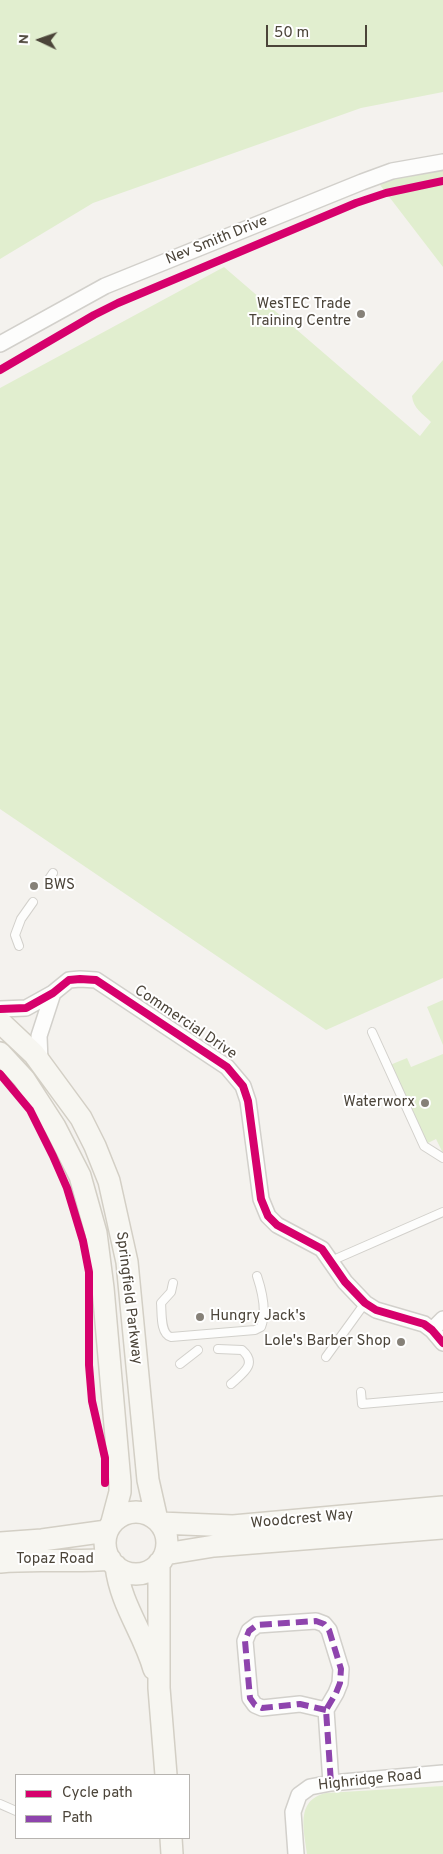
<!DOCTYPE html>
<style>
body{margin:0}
#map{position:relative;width:443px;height:1854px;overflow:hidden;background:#f4f2ee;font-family:Overpass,sans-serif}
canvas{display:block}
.legend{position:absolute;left:15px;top:1774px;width:175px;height:65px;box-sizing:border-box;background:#fff;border:1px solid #b7b4b0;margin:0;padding:6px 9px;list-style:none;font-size:15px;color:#4b4439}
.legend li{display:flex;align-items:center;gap:10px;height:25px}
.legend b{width:25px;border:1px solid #b7b4b0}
.north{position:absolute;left:15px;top:15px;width:50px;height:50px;-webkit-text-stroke:4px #fff;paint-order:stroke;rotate:273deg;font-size:14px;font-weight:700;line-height:20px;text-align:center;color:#4b4439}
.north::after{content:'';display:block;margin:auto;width:18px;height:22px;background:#4b4439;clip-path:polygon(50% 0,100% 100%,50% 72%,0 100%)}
.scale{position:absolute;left:266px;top:25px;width:101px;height:22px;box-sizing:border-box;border:2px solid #4b4439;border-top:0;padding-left:6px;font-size:15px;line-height:18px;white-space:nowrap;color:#4b4439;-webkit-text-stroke:4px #fff;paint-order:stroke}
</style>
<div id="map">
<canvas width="443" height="1854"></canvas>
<ul class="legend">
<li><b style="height:6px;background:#d6006c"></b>Cycle path</li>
<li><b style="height:6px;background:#8e44ad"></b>Path</li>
</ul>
<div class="north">N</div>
<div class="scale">50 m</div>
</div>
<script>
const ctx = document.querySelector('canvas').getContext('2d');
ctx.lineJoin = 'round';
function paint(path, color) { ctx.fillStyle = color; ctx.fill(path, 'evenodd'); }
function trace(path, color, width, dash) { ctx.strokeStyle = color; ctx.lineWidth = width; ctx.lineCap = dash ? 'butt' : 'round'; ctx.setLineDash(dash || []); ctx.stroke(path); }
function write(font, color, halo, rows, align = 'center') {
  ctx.font = font + ' Overpass,sans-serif'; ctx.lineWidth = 4; ctx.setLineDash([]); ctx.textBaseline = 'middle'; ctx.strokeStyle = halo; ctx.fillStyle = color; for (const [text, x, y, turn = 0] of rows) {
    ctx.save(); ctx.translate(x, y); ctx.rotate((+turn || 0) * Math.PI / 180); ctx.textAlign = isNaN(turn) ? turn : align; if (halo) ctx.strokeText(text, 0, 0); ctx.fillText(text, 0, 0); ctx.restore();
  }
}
paint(new Path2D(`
 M0,0H443V92L361,108L93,203L0,259Z
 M443,168V267L377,181Z
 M224,267L420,436L431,422C423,414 413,408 412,396L443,360V978L326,1030L0,809V388Z
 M443,1000V1045L427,1007Z
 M443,1054V1153L436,1139L426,1144L390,1065L407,1058L411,1067Z
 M443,1786V1854H307C304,1830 295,1800 326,1793Z`), '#e1eecf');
const lane = new Path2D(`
 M49,879L53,873
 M19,946L15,935L21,919L33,902
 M372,1032L424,1146L443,1158
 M331,1261L443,1212
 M173,1283L171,1292L161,1303C162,1313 160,1334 171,1337L255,1330L261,1327C267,1312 262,1291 257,1276
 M218,1349L242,1350C258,1364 243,1373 231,1384
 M326,1357L365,1303
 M180,1364L198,1350
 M361,1392L362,1404L443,1397
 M0,1804L16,1811`);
const street = new Path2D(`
 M0,344L105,286L362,182L392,171L443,162
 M0,1009L26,1008L53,993L69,980L80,979L96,980L227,1067L243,1086L248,1101L261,1199L268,1216L277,1225L322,1249L345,1282L365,1303L376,1310L424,1324L432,1330L443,1343
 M40,1062L39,1036L53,993
 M432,1330L443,1319
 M326,1710L300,1704L262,1708L255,1705L250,1698L245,1641L249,1631L257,1625L316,1621L324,1624L329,1630L341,1669L340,1683L336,1693L326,1710L331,1783
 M296,1854L293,1812L299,1795L310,1787L331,1783L443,1773`);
const secondary = new Path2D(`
 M0,1022L34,1054L81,1118L95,1146L109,1181L127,1262L148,1480L157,1520
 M0,1053L24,1079L55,1127L80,1176L96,1233L103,1288L120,1482V1492L112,1522
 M105 1543a31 31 0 1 1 62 0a31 31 0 1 1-62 0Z
 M160,1523L233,1526L443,1507
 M0,1543L42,1540L107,1531
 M165,1554L214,1546L443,1528
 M0,1562C37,1558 73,1563 110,1559
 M159,1563V1688L166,1775
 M116,1566C121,1606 143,1631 154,1669
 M171,1838L172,1854`);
trace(lane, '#d2d0cb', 10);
trace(street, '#d2d0cb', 18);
trace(secondary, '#d3cfc5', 24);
trace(lane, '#fdfdfc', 8);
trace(street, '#fdfdfc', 15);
trace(secondary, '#f7f6f1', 21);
trace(new Path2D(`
 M326,1710L300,1704L262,1708L255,1705L250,1698L245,1641L249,1631L257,1625L316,1621L324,1624L329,1630L341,1669L340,1683L336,1693L326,1710L331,1783`), '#8e44ad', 6, [12, 6]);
trace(new Path2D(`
 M0,370L94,315L118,303L356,203L386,193L443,181
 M0,1009L26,1008L53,993L69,980L80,979L96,980L227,1067L243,1086L248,1101L261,1199L268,1216L277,1225L322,1249L345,1282L365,1303L376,1310L424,1324L432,1330L443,1343
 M0,1074L30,1110L53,1156L67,1188L83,1241L89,1272V1365L92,1401L105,1458V1483`), '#d6006c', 8);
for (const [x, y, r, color] of [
 [361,314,5,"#868178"],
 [34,886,5,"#868178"],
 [425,1103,5,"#868178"],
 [200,1317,5,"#868178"],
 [401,1342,5,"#868178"]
]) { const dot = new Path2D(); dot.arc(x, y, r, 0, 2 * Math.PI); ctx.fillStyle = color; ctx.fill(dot); trace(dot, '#fff', 2); }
write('15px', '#4b4439', '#fff', [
 ["Nev Smith Drive",217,241,-22],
 ["Commercial Drive",185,1023,34],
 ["Springfield Parkway",128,1298,83],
 ["Woodcrest Way",302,1520,-5],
 ["Topaz Road",55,1560],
 ["Highridge Road",370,1781,-6]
]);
write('15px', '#4b4439', '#fff', [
 ["WesTEC Trade",351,305],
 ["Training Centre",351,322],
 ["BWS",44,886,"left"],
 ["Waterworx",415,1103],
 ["Hungry Jack's",210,1317,"left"],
 ["Lole's Barber Shop",391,1342]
], 'right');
</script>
